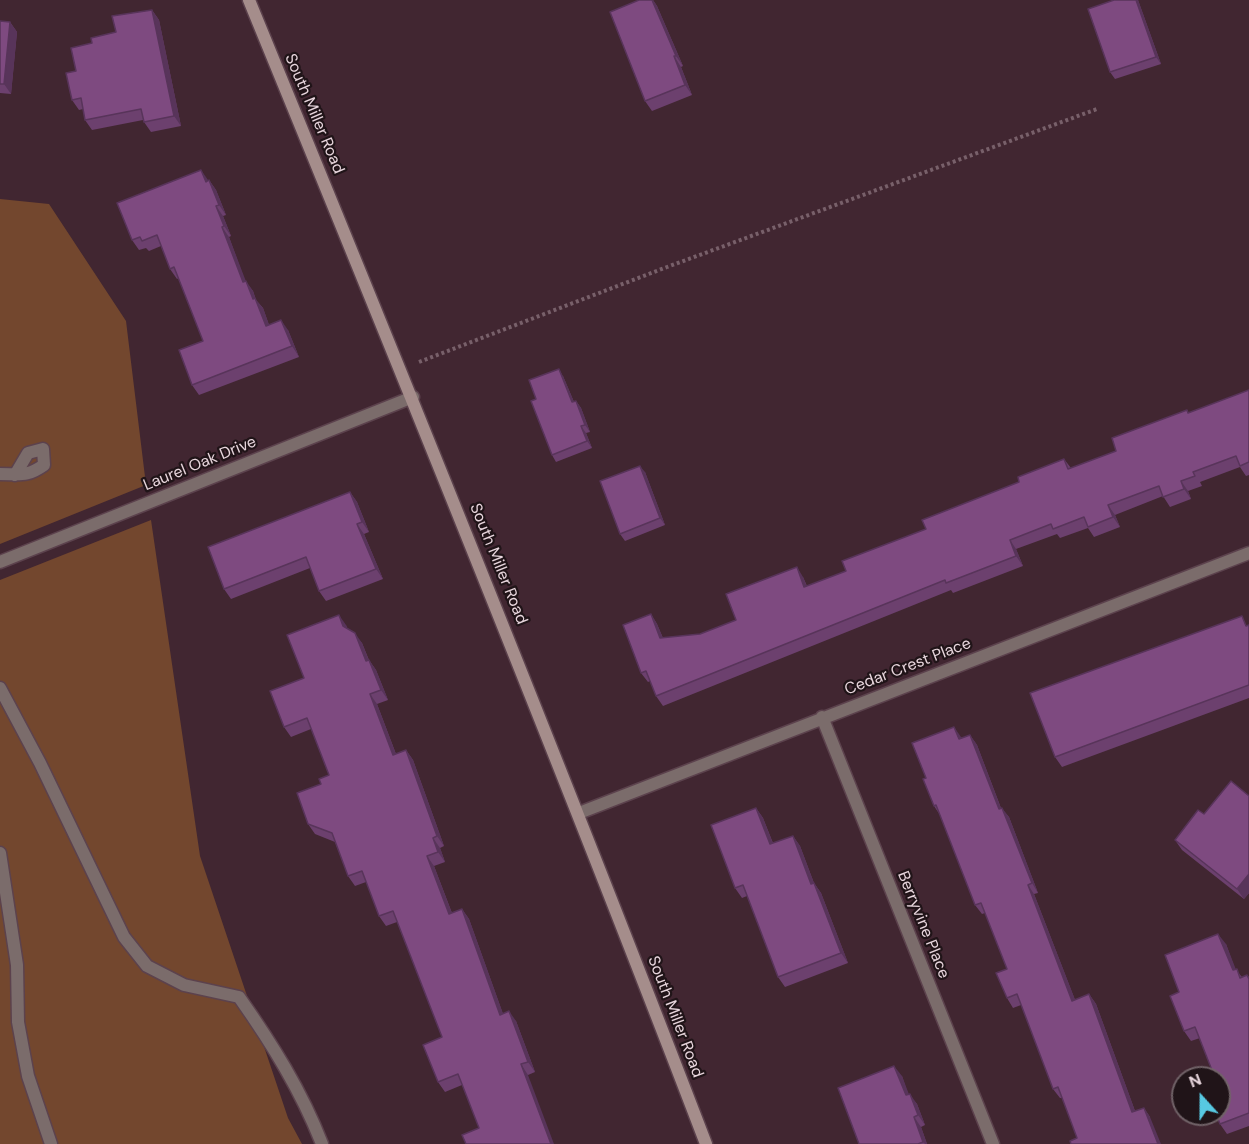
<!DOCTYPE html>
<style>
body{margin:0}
#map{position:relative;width:1249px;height:1144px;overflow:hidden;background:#412631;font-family:"DM Sans",sans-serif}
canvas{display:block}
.north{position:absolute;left:1171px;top:1066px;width:60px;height:60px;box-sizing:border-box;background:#201418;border:2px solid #706267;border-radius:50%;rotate:339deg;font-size:16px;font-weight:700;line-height:24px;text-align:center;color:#e8d6dd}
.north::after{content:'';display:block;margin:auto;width:21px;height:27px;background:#57c9e2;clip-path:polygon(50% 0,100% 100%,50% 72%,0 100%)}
</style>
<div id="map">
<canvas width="1249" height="1144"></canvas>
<div class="north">N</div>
</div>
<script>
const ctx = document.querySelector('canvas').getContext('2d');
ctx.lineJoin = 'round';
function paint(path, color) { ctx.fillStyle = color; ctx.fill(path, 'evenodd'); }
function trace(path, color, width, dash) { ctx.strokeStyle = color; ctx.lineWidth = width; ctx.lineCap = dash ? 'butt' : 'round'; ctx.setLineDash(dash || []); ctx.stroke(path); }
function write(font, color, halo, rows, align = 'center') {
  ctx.font = font + ' "DM Sans",sans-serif'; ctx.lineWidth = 4.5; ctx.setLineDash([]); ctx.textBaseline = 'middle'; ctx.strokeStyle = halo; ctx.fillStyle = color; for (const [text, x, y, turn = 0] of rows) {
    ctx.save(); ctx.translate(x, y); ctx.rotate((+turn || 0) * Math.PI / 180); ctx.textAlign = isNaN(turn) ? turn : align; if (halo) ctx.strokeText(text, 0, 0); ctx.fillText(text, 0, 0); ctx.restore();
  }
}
paint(new Path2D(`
 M0,199L49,204L126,321L146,485L0,544Z
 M151,520L200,856L288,1118L302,1144H0V580Z`), '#73472e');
const lane = new Path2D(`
 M0,474C21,474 27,477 44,465L43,449L28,453L15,475
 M0,688L40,763L124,937L147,966L184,985L239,997C272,1044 301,1090 322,1144
 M0,853L17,965L18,1022L28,1076L51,1144`);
const street = new Path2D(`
 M0,562L413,397
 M822,717L993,1144
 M579,813L1249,553`);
const secondary = new Path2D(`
 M249,0C405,380 559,760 706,1144`);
trace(lane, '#5c424d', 15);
trace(street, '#5c424d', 15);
trace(secondary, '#5c424d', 15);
trace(new Path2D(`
 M419,362L667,267L1097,109`), '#78606a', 4, [3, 3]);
trace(lane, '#7b6c6b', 12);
trace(street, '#7b6c6b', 12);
trace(secondary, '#a58d8b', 12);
paint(new Path2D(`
 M639,0H653L657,6L683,66L681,67L692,95L652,111L645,101Z
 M1138,0L1161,64L1115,79L1110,72Z
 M152,10L159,20L181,126L151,132L144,122L143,120L92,130L85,120L83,109L79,110L72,100L76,71L92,43L116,32Z
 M0,21L10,22L17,32L11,94L0,93Z
 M209,180L216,190L226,215L223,216L231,236L229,237L245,281L253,291L256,300L263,308L269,325L288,330L299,357L199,395L192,385L203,341L179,278L177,279L170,269L161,246L149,251L146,248L139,250L132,240Z
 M563,376L574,402L576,401L581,408L590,432L586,433L592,448L556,462L552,455L536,399Z
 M1249,390V475L1246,476L1240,467L1200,482L1202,486L1188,491L1191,499L1170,507L1163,496L1115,515L1120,527L1094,537L1088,528L1060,538L1057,534L1016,549L1023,566L953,593L951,590L663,706L656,696L650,681L648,682L641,673L651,614L657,624L663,638L700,634L736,620L803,577L807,586L846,571L926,529L1064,459L1071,468L1116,451L1187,410L1189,413Z
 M645,472L665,525L625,541L620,534Z
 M350,492L357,502L369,532L364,534L383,579L326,601L319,591L310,568L231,599L224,589Z
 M346,625L347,628L362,643L369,660L376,670L388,700L377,704L396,754L406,750L413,760L444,846L440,848L445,862L434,866L452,913L462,909L469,919L503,1014L516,1021L535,1072L528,1075L479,1128L462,1085L445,1092L438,1082L442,1037L397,922L386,926L379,916L366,882L355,886L348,876L335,842L315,834L308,824L321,784L329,775L311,729L291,737L284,727L304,678Z
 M1249,625V698L1062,767L1055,757Z
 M970,735L977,745L1001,808L1009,817L1038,893L1034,894L1075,1000L1089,994L1096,1004L1135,1111L1144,1108L1150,1117L1077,1138L1062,1098H1060L1053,1089L1021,1005L1013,1008L1007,998V969L985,913L982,914L975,905L940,815L934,806L926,778L961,737L962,738Z
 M1249,796V893L1244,899L1182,850L1175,840L1204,814Z
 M756,808L763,818L773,843L793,836L800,846L814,883L821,893L848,963L785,987L778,977L747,896L742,898L735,888Z
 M1226,944L1235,969L1242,977L1247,975L1249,977V1126L1227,1134L1220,1124L1219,1078L1200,1038L1191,1041L1184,1031L1179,992Z
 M902,1076L908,1094L917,1104L925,1125L921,1127L927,1144H859Z`), '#6c406e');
paint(new Path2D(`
 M652,0H653L657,6L683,66L676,56Z
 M1136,0H1138L1161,64L1156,57Z
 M152,10L159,20L181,126L174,116Z
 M10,22L17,32L11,94L4,84Z
 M674,56L681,67L692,95L685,85Z
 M201,170L208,180L206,182Z
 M209,180L216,190L226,215L219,205Z
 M216,206L223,216L231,236L224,226Z
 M222,227L229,237L250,292L243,282Z
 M246,281L253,291L256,300L263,308L273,336L266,326L253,299Z
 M281,320L288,330L299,357L292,346Z
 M559,369L563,376L577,409L572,402Z
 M576,401L581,408L590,432L585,425Z
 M581,426L586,433L592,448L587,441Z
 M640,466L645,472L665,525L660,518Z
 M1181,481L1188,491L1191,499L1184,489Z
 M350,492L357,502L369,532L362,522Z
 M1108,505L1115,515L1120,527L1113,517Z
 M357,524L364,534L383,579L376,569Z
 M1010,540L1016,549L1023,566L1016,556Z
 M797,567L803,577L811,597L804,587Z
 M651,614L657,624L667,648L660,638Z
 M339,615L346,625L350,636L343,626Z
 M355,633L362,643L373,671L366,661Z
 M369,660L376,670L388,700L381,690Z
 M370,694L377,704L400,765L393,755Z
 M954,727L961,737L966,749L959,739Z
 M970,735L977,745L1005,819L999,809Z
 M406,750L413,760L444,846L437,836Z
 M756,808L763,818L777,854L770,844Z
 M1002,808L1009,817L1038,893L1032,883Z
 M793,836L800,846L818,894L811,884Z
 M433,838L440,848L445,862L438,852Z
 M427,856L434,866L456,924L449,914Z
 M1249,874V893L1244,899L1237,889Z
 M814,883L821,893L848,963L841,953Z
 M1028,885L1034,894L1079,1010L1072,1001Z
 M462,909L469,919L507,1025L500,1015Z
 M1218,934L1226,944L1240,980L1233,970Z
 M1089,994L1096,1004L1139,1122L1132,1112Z
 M509,1011L516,1021L535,1072L528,1062Z
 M521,1064L528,1075L554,1144H551Z
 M894,1066L902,1076L913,1105L906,1095Z
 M910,1094L917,1104L925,1125L918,1115Z
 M1144,1108L1150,1117L1161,1144H1158Z
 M914,1117L921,1127L927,1144H925L923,1142Z`), '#58345a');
const building = new Path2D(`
 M639,0H652L676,56H674L685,85L645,101L610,12Z
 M1114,0H1136L1156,57L1110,72L1088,9Z
 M152,10L174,116L144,122L141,109L85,120L81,98L72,100L69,87L66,73L76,71L71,48L92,43L91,38L116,32L112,16Z
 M0,21L10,22L4,84H0Z
 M201,170L206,182L209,180L219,205L216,206L224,226L222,227L243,282L246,281L253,299L255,298L266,326L281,320L292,346L192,385L179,350L203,341L174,267L170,269L157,235L142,241L140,237L132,240L117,203Z
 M559,369L572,402L576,401L585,425L581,426L587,441L552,455L531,401L536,399L529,380Z
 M1249,390V462L1240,466L1236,456L1193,472L1195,476L1181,481L1184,489L1163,497L1159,486L1108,505L1113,517L1088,527L1084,517L1053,529L1051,524L1010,540L1016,556L946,583L945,580L656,696L646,671L641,673L623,625L651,614L660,638L700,634L736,620L726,594L797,567L804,587L846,571L842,561L926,529L922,520L1019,482L1018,477L1064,459L1068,469L1116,451L1112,438L1187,410L1188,413Z
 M640,466L660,518L620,534L600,481Z
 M350,492L362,522L357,524L376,569L319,591L306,557L224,589L208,547Z
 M339,615L343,626L355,633L366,661L369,660L381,690L370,694L393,755L406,750L437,836L433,838L438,852L427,856L449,914L462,909L500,1015L509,1011L528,1062L521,1064L551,1144H466L462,1135L479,1128L458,1074L438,1082L423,1045L442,1037L393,911L379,916L362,871L348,876L332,833L308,824L297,793L321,784L319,779L329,775L307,718L284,727L270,691L304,678L287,635Z
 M1242,616L1246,626L1249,625V685L1055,757L1030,693Z
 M954,727L959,739L970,735L999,809L1002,808L1032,883L1028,885L1072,1001L1089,994L1132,1112L1144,1108L1158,1144H1071L1070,1141L1077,1138L1058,1087L1053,1089L1017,994L1007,998L996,973L1007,969L981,903L975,905L936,805L934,806L923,779L926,778L912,743Z
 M1231,781L1249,796V874L1237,889L1175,840L1198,810L1204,814Z
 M756,808L770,844L793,836L811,884L814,883L841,953L778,977L743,885L735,888L711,825Z
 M1218,934L1233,970L1237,969L1240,978L1247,975L1249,979V1113L1220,1124L1216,1114H1219V1078H1215L1195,1027L1184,1031L1170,996L1179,992L1165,955Z
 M894,1066L906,1095L910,1094L918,1115L914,1117L923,1142L918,1144H859L838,1088Z`);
paint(building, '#7e4a80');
trace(building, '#58345a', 1.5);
write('16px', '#e8d6dd', '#201418', [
 ["South Miller Road",314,114,67],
 ["Laurel Oak Drive",200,464,-22],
 ["South Miller Road",498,564,68],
 ["Cedar Crest Place",908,667,-21],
 ["Berryvine Place",923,925,68],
 ["South Miller Road",675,1017,69]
]);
</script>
